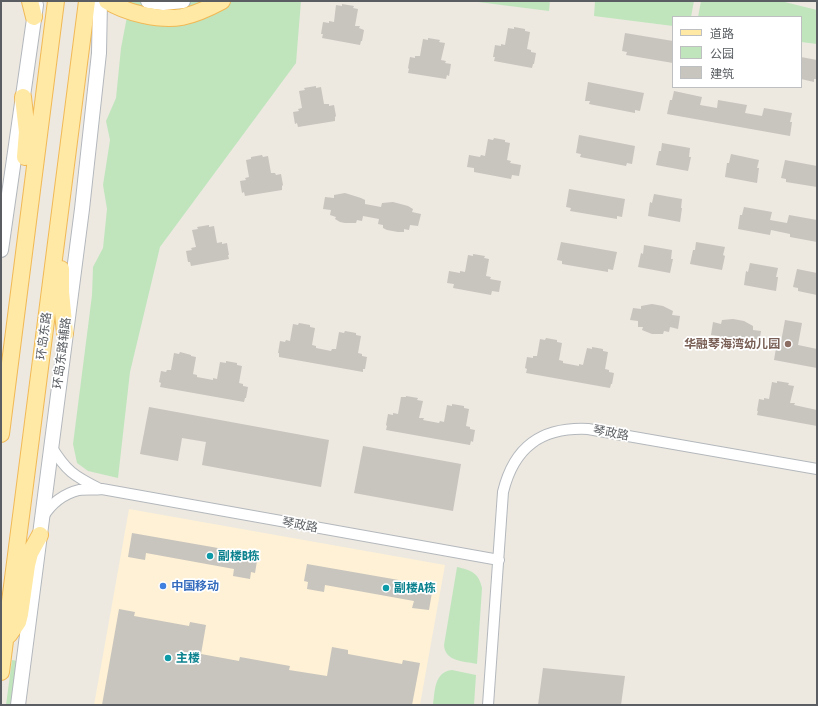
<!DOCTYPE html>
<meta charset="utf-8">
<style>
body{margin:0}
#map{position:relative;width:818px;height:706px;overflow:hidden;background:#ede9e1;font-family:"Asap Condensed","Noto Sans SC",sans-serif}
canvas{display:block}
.frame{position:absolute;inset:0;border:2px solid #5a5e62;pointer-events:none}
.legend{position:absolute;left:672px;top:16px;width:130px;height:72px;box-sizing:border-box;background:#fff;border:1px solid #bdbfc0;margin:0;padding:5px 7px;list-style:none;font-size:12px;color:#5a5e62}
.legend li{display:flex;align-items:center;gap:8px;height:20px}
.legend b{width:20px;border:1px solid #bdbfc0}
</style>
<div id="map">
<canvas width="818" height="706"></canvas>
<div class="frame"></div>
<ul class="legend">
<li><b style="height:5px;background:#ffe9a4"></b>道路</li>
<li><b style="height:11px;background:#c0e5bd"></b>公园</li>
<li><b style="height:11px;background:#c8c4be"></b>建筑</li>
</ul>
</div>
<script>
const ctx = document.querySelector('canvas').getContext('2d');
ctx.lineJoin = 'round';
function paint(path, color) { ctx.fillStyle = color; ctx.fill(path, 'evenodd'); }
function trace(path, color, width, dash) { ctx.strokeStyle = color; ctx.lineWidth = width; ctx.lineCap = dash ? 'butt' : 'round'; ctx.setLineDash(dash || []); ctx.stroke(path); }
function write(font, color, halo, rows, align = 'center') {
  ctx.font = font + ' "Asap Condensed","Noto Sans SC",sans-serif'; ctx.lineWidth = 3.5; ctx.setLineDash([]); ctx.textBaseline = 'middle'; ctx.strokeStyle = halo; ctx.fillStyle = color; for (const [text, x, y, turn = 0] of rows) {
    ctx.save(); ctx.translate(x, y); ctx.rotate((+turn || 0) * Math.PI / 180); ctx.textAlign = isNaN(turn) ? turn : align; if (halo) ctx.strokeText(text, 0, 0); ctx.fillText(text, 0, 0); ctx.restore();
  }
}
paint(new Path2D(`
 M129,509L445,565L420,705H94Z`), '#fef1d5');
paint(new Path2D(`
 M130,1H301L296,63L160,247L130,372L118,478L88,471L77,463L73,444L92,295L93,267L103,248L107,209L103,185L110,140L106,121L116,98L121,48Z
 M470,1H550L549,11Z
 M595,1H694L691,17H673V26L594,16Z
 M701,1H781L817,10V44L801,42V17H698Z
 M457,567C471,570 479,573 482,588L477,664C464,661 445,662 444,645Z
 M12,660L18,661L12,705H6Z
 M452,670L476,675L474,705H433C435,691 434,672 452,670Z`), '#c0e5bd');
paint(new Path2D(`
 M342,4L354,6L353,8L358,9L355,26H360L359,28L364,30L362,41H361L360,45L322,38L323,34H321L323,22L329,23V21L334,22L336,5L342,6Z
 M514,27L525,29V31L530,32L527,49L531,50V52L536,53L534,64H533L532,68L494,61L495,57H493L495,45L501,46V44L505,45L508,28L514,29Z
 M625,33L673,41V63L626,55L627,52L622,51Z
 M428,38L440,40L439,42L445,43L441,60L446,61L445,63L451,64L449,76L447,75L446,79L408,73L409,69L408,68L410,57L415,58V56H420L423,39L428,40Z
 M801,57L817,60V79H814V82L801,79Z
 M588,82L644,93L640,111L635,110V113L589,104L590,101H585Z
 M316,86V88L321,87L324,104H329V106L334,105L336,116L335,117V121L298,127L297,123L295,124L293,112L299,111L298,109L302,108L299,91L305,90L304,88Z
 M674,91L702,97L700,105L717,108L718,100L747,105L745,113L762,116L764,108L792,113L790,122H792L790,136L667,114L670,100H672Z
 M579,135L635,146L632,164L627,163L626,166L580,157L581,154L576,153Z
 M494,138L505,140V142L510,143L507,160L511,161L510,163L521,165L519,176L512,175L511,179L474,172V168L467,167L469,155L480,157L481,155L485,156L488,139L493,140Z
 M662,143L690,148L689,157H691L688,171L656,165L659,151H661Z
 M731,154L759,160L757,168H759L757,183L725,177L727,163H729Z
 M262,155L263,157L268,156L271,173H275L276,175L281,174L283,185L282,186V190L245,196L244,192L242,193L240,181L246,180L245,178L249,177L246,160L251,159V157Z
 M785,160L817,166V187L786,182V179L781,178Z
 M569,189L625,199L622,217L617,216V219L570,211L571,208L566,207Z
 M345,193L361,198L365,200V204L381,207L382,203L393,202L408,206L413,209L412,212L421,214L418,226L410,225L409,230L404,229V232H398L387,230L383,228V225L378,224L379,219L363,216L362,221L357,220L356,223H345L340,222L335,219L336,217L330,215L331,210L323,209L325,197L334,198V195Z
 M654,194L682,199L681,208H682L680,222L648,216L650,202L652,203Z
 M744,207L772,212L770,220L787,223L789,215L817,220V242L790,237V234L771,230L770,235L738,229L740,215H742Z
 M209,225V227L214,226L217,243L222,242V244L227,243L229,255H228L229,259L191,266L190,262H188L186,251L192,250L191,248L196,247L192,230L198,229L197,227Z
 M561,242L617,252L613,270L608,269V272L562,264V261L557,260Z
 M696,242L725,247L723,255L725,256L722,270L690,264L693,250H695Z
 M644,245L672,250L671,259H673L670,273L638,267L641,253L643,254Z
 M473,254L485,256L484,258L489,259L486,276L491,277L490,279L501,281L499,292L492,291L491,295L453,288L454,284L447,283L449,271L460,273V271L465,272L468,255L473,256Z
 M750,263L778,268L776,277H778L776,291L744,285L746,271L748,272Z
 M797,269L817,273V295L798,291V288L793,287Z
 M652,304L663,306L673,311L672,315L680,316L678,329L670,327L669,332L664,331L663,334H652L642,330L643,327H638V321L630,320L633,308L641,309V306Z
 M733,319L744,321L753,326V330L761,331L759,343L751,342L750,347L744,346V349H733L723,345V342L718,341L719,336L711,335L713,322L721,324L722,320Z
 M785,320L802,323L798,345L817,349V368L774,360L777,342H781Z
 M299,323L310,325V327L315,328L312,345L316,346V348L331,351L332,349H336L339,332L344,333L345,331L356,333V335L361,336L358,353L362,354V356L367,357L365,369H363V372L279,357V353H278L280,341L285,342L286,340L290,341L293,324L298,325Z
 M546,338L557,340V342L562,343L559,360L563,361V363L579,366V364L583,365L587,348L592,349V347L603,349V351L608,352L605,369L609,370V372L614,373L612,384H611L610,388L526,373L527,369L525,368L527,357L533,358V356H537L540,339L545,340Z
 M180,352L191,355V356L196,357L193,374L197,375V377L213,380V378L217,379L220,362L226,363V361L237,363V365L242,366L239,383L243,384V386L248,387L246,398H245L244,402L160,387L161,383L159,382L161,371L166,372L167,370H171L174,353L179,354Z
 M777,381L789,383L788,385L794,386L790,403H795L794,405L817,410V426L757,415L758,411H757L759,399L764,400V398L769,399L772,382L777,383Z
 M406,396L418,398L417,400L423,401L419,418H424L423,420L439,423L440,421L444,422L447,405L452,406V404L464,406V408L469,409L466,426L470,427V429L475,430L473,442L471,441L470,445L386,430L387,426L386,425L388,414L393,415V413L398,414L401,397H406Z
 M149,407L329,440L321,487L202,465L206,442L182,438L178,461L140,454Z
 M363,446L461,464L453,511L354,493Z
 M132,533L258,555L255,573L251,572L250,579L233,576L234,569L146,553L145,560L128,557Z
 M307,564L433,586L429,610L412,608L414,601L325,585L324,592L307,589L308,582L304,581Z
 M119,609L135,612L134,616L189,626L190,622L206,625L201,654L239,661L240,657L290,666L289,670L327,676L332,647L348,650V654L402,664L403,660L420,663L412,705H102Z
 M543,668L625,676L621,705H538Z`), '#c8c4be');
const minor = new Path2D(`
 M51,446C66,471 74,476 100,489
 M43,517C51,504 63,494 79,490C86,489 95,490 102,489L499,560
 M488,705L503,492C514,447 541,427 588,429L817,469`);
const secondary = new Path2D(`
 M148,1L163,3L183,1
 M1,250L36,5
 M18,705L82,209L99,53L100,1`);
const primary = new Path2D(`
 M30,1L34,17
 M107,1C126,13 160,21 182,17C196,14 209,8 222,1
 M23,97L27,132L25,157
 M61,269V292L65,333
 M1,434L56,1
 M9,635L18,622L20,614L27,565L30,553L40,535
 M1,672L87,1`);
trace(minor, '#b4b8bc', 12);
trace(secondary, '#b3b7bc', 16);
trace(primary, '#f1b956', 18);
trace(minor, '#fff', 10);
trace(secondary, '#fff', 14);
trace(primary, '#ffe9a4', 16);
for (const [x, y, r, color] of [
 [788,344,4,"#8d6e63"],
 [210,556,4,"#0f9aa8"],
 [163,586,4,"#3f7fe0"],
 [386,588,4,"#0f9aa8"],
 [168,658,4,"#0f9aa8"]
]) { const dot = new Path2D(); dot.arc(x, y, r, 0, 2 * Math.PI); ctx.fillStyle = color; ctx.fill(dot); trace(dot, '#fff', 1.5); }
write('12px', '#5a5e62', '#fff', [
 ["环岛东路",44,336,-83],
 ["环岛东路辅路",62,353,-83],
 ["琴政路",611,433,10],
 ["琴政路",300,525,10]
]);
write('bold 12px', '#785e54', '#fff', [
 ["华融琴海湾幼儿园",780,344]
], 'right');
write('bold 12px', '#0d838f', '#fff', [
 ["副楼B栋",218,556],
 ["副楼A栋",394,588],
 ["主楼",176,658]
], 'left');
write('bold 12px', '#366cbe', '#fff', [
 ["中国移动",171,586]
], 'left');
</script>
